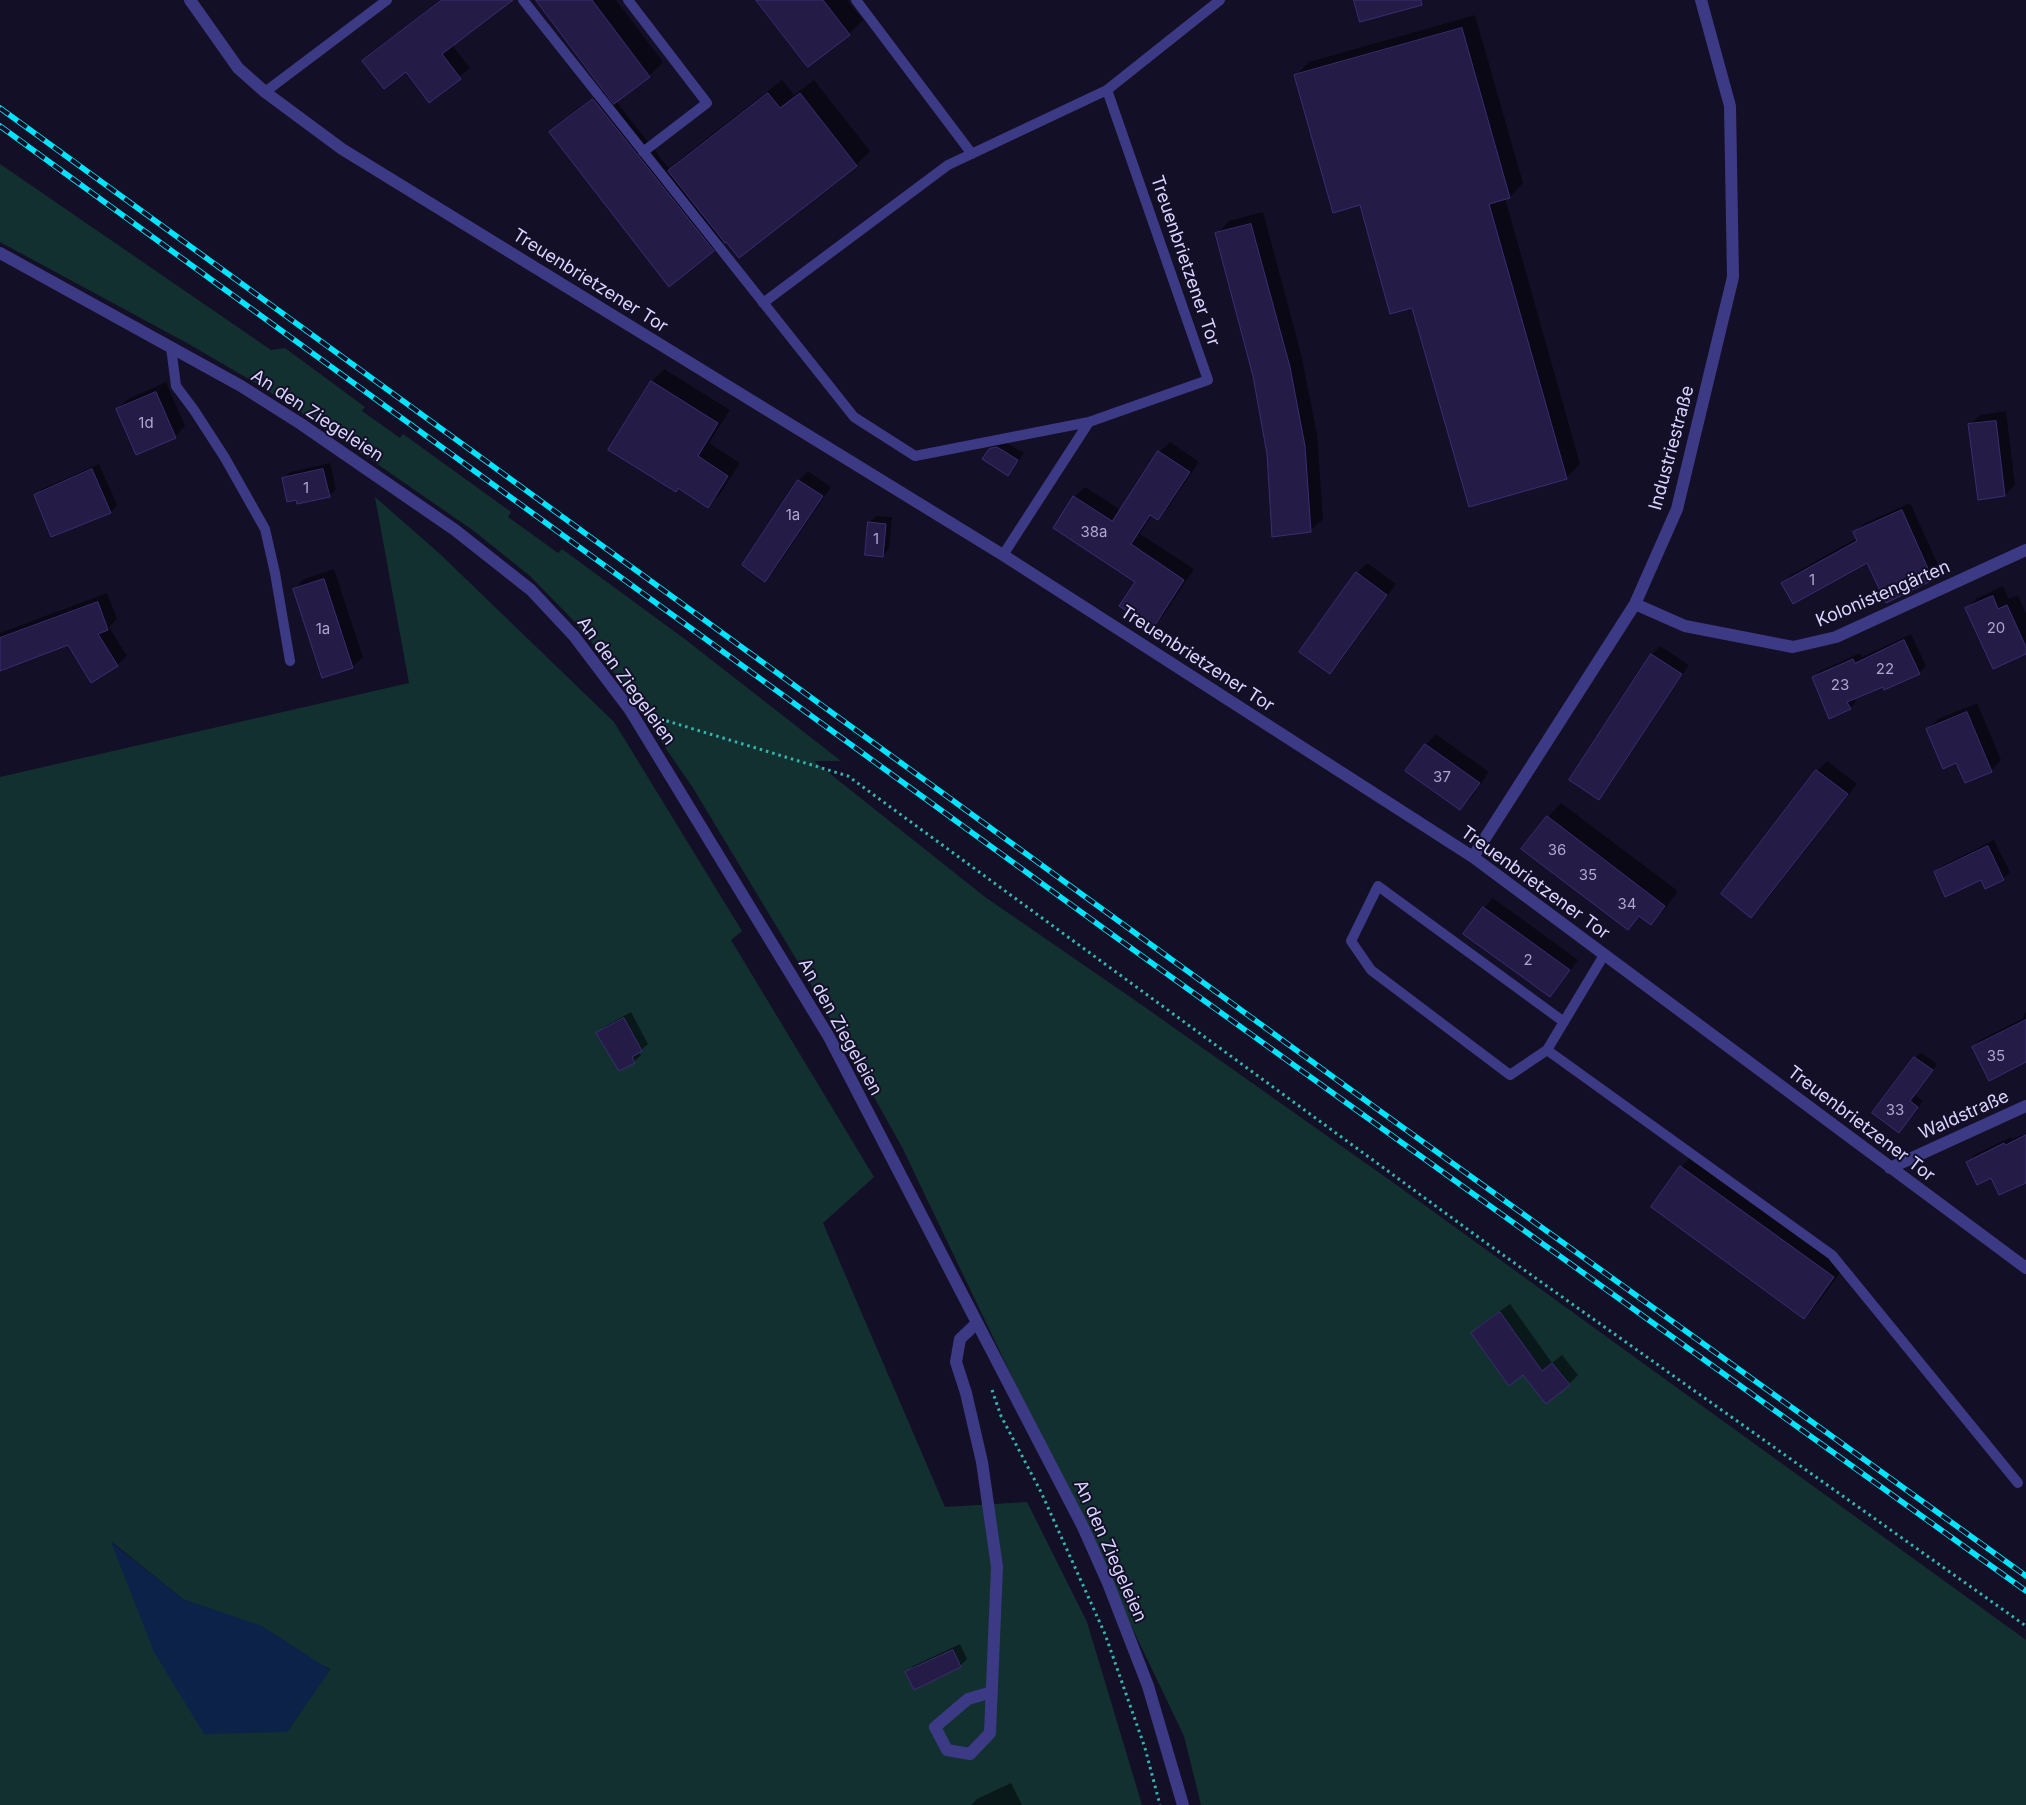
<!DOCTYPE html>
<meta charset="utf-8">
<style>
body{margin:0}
canvas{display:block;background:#130f26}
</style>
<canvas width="2026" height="1805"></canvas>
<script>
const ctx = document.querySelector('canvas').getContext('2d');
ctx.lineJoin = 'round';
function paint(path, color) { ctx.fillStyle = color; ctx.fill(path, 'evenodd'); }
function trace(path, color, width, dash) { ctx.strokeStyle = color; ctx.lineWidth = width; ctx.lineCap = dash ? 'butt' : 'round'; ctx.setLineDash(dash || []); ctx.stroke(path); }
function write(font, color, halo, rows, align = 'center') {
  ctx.font = font + ' Inter,sans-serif'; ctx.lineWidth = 4; ctx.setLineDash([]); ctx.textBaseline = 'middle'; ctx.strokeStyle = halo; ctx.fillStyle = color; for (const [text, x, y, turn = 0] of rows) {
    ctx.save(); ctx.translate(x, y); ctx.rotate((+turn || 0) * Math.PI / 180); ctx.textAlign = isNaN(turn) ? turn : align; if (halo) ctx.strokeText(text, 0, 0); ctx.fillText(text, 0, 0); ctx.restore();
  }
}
paint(new Path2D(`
 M0,164L271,350L285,348L365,407L362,411L400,438L403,434L511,512L508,517L558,553L562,549L686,640L841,761H814L985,897L1136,1001L1398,1186L2026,1640V1805H1201L1184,1736L902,1147L801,967L693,788L599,651L573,620L530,576L474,531L328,430L259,385L187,343L0,242Z
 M375,497L440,554L614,722L742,931L731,940L874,1177L823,1223L945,1507L1027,1502L1087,1622L1142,1805H0V777L409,683ZM112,1542L183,1599L330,1669L287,1732Z`), '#12302f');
paint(new Path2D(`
 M111,1542L183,1599L262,1626L330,1670L287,1732L204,1734L154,1652Z`), '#0c2248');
paint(new Path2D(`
 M441,0H511L452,45L470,68L429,101L406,71L364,61L373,52Z
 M538,0H616L663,62L649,76L616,101L670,170L683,157L782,80L794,95L814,80L870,151L856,165L726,240H724L713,250L551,132L563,121L604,89Z
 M758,0H847L863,20L849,34L809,66Z
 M1475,15L1523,183L1510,197L1505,198L1580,464L1566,478L1413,306L1296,75L1309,62Z
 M1263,212L1301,354L1317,434L1323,519L1310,531L1255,375L1217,234L1229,221Z
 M664,369L730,410L709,443L740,463L720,494L708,506L679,487L610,449L652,381Z
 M166,382L185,426L175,437L118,409L128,399Z
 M2006,411L2015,485L2005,495L1970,425L1980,415Z
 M1004,441L1024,453L1008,474L990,449L997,442Z
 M1170,442L1199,462L1168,508L1158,519L1152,515L1140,534L1194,569L1163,616L1152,626L1137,581L1054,527L1074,497L1085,487L1121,510L1159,452Z
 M330,463L336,489L329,496L283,479L290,472Z
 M99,464L117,505L111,512L52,535L35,496L42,489Z
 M808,471L831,487L774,571L765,580L743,565L799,480Z
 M1910,503L1941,571L1932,579L1868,561L1783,583L1791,575L1857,538L1855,533L1863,524Z
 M876,516L892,517L889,549L883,555L870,522Z
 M1367,563L1396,584L1340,662L1330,672L1357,573Z
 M334,569L363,657L352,667L294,589L304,579Z
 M2003,586L2009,599L2018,595L2026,614V653L1967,608L1977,598Z
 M107,593L117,619L109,627L127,656L117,665L68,644L0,669V633Z
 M1911,634L1926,666L1919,673L1854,697L1856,702L1850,708L1813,677L1820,671L1860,653L1862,657Z
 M1660,646L1689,665L1607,789L1598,798L1652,654Z
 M1977,703L2001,760L1991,771L1957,762L1928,729L1938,719Z
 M1436,734L1489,772L1470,799L1460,809L1407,771L1426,744Z
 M1827,761L1857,784L1761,907L1751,917L1722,894L1817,771Z
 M1561,803L1678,891L1664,910L1650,924L1640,916L1628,929L1548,817Z
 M1994,840L2010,872L2003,879H1982L1935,872L1942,866Z
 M1493,898L1578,960L1559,986L1550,995L1484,908Z
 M631,1012L648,1044L639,1052L641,1055L634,1062L598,1034L604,1027Z
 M2026,1012V1057L1973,1047L1980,1040L2024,1018L2023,1016Z
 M1921,1053L1937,1064L1915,1095L1923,1101L1899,1132L1915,1058Z
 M2026,1133V1181L1991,1176L1968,1162L1974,1155L2011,1137L2012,1139Z
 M1695,1153L1847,1263L1818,1303L1804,1317L1652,1207L1681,1167Z
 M1510,1304L1552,1363L1562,1355L1578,1375L1569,1384L1523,1374L1472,1334L1482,1324Z
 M960,1644L967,1659L960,1666L907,1672L913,1666Z
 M1011,1783L1022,1805H971L977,1799Z`), '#0007');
const building = new Path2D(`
 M442,0H513L442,54L461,79L429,103L406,72L384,89L362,61Z
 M536,0H592L650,77L614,104Z
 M756,0H823L850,35L808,67Z
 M1354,0H1421L1422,5L1360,22Z
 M1462,28L1510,198L1489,204L1567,479L1469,507L1412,308L1390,314L1360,205L1333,213L1294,75Z
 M768,93L780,108L800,93L857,166L739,258L726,242L725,243L668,171Z
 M593,99L714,251L669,287L549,132Z
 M1251,224L1290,367L1305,446L1311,532L1272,537L1267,454L1253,376L1215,233Z
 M651,381L718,423L698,456L728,476L708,508L678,488L676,492L608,450Z
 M156,392L176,438L136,455L116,409Z
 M1996,421L2005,496L1978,500L1968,424Z
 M997,447L1018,460L1008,476L982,459L989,449Z
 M1158,451L1190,472L1158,520L1150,515L1131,544L1184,580L1153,628L1119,606L1135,582L1053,528L1073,496L1112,521Z
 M92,469L111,513L51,537L34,495Z
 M323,469L330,497L297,504L296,500L287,502L282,478Z
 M798,480L823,496L765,582L742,565Z
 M1902,510L1933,580L1886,603L1867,563L1793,604L1781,583L1857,541L1853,532Z
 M868,522L886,524L883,557L865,555Z
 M1356,572L1387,595L1330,674L1299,652Z
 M324,579L353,668L322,678L293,589Z
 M1993,596L1998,609L2007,605L2026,647V654L1993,669L1965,608Z
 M98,602L108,630L98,634L118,666L91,683L68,645L0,671V638Z
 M1904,640L1920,674L1884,690L1883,687L1847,702L1851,709L1829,719L1812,677L1853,659L1855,663Z
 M1651,654L1682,674L1599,800L1569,780Z
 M1967,712L1992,772L1965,783L1956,763L1943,769L1926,729Z
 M1425,744L1480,783L1460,810L1405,771Z
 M1816,770L1848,794L1751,918L1721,894Z
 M1547,816L1665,906L1651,925L1639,916L1628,930L1521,849Z
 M1988,846L2004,880L1985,889L1981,880L1945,897L1934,872Z
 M1483,907L1570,970L1550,997L1463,934Z
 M624,1018L642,1051L632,1057L635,1063L619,1071L596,1033Z
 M2026,1020V1062L1989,1081L1972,1047Z
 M1914,1057L1933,1070L1910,1101L1918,1107L1899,1133L1872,1113Z
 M2026,1135V1183L1999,1195L1991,1178L1977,1185L1966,1162L2004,1143L2005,1145Z
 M1680,1166L1834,1277L1804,1319L1651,1207Z
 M1500,1312L1542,1371L1552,1363L1570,1385L1546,1404L1523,1375L1509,1386L1471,1333Z
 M953,1650L961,1667L914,1690L905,1672Z`);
paint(building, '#241b47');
trace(building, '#3b2d73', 1);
trace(new Path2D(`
 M654,717L848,776L1489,1245L2026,1626
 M992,1390L1001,1416L1041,1492L1105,1634L1145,1748L1160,1805`), '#2fb8b0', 3, [2.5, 4]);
trace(new Path2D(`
 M523,0L854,417L915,456L1089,422L1208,380L1107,90
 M628,0L707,103L643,152
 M856,0L972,154
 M265,92L387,0
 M763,303L948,165L1107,90L1220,0
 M171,347L176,386L194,410L225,458L265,529L275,573L290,661
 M1003,555L1089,422
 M1604,955L1547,1050L1832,1255L2018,1483
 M1547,1050L1510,1075L1371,970L1351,941L1378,886L1564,1022`), '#3d3a85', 10);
trace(new Path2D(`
 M190,0L238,68L265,92L342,149L1003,555L1473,857L2026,1268
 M1635,604L1685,626L1793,647L1836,637L2026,550
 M1473,857L1635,604L1677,509L1733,277L1730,106L1701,0
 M1890,1168L2026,1106
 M977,1323L960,1339L956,1362L966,1393L982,1462L997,1567L990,1733L970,1754L947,1750L935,1727L968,1699L992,1692`), '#3d3a85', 12);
trace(new Path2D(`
 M0,253L241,386L301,424L455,530L531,590L574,636L630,710L829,1037L1083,1527L1108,1583L1148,1686L1183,1805`), '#3d3a85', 12);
const rail = new Path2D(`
 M0,108L1380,1111L2026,1576
 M0,126L1110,933L2026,1591`);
trace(rail, '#00e5ff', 5.5);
trace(rail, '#130f26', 4, [11]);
write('15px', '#aca6d1', null, [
 ["1d",146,423],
 ["1",306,488],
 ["1a",793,515],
 ["38a",1094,532],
 ["1",876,539],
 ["1",1812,580],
 ["20",1996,628],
 ["1a",323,629],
 ["22",1885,669],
 ["23",1840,685],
 ["37",1442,777],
 ["36",1557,850],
 ["35",1588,875],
 ["34",1627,904],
 ["2",1528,960],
 ["35",1996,1056],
 ["33",1895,1110]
]);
write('18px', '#d9d4ff', '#130f26', [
 ["Treuenbrietzener Tor",1185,261,71],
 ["Treuenbrietzener Tor",590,281,32],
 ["An den Ziegeleien",317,416,33],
 ["Industriestraße",1672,448,-75],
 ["Kolonistengärten",1883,594,-23],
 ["Treuenbrietzener Tor",1197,659,33],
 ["An den Ziegeleien",626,681,54],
 ["Treuenbrietzener Tor",1535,883,36],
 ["An den Ziegeleien",840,1027,61],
 ["Waldstraße",1964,1115,-24],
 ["Treuenbrietzener Tor",1861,1124,37],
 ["An den Ziegeleien",1110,1551,66]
]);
</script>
